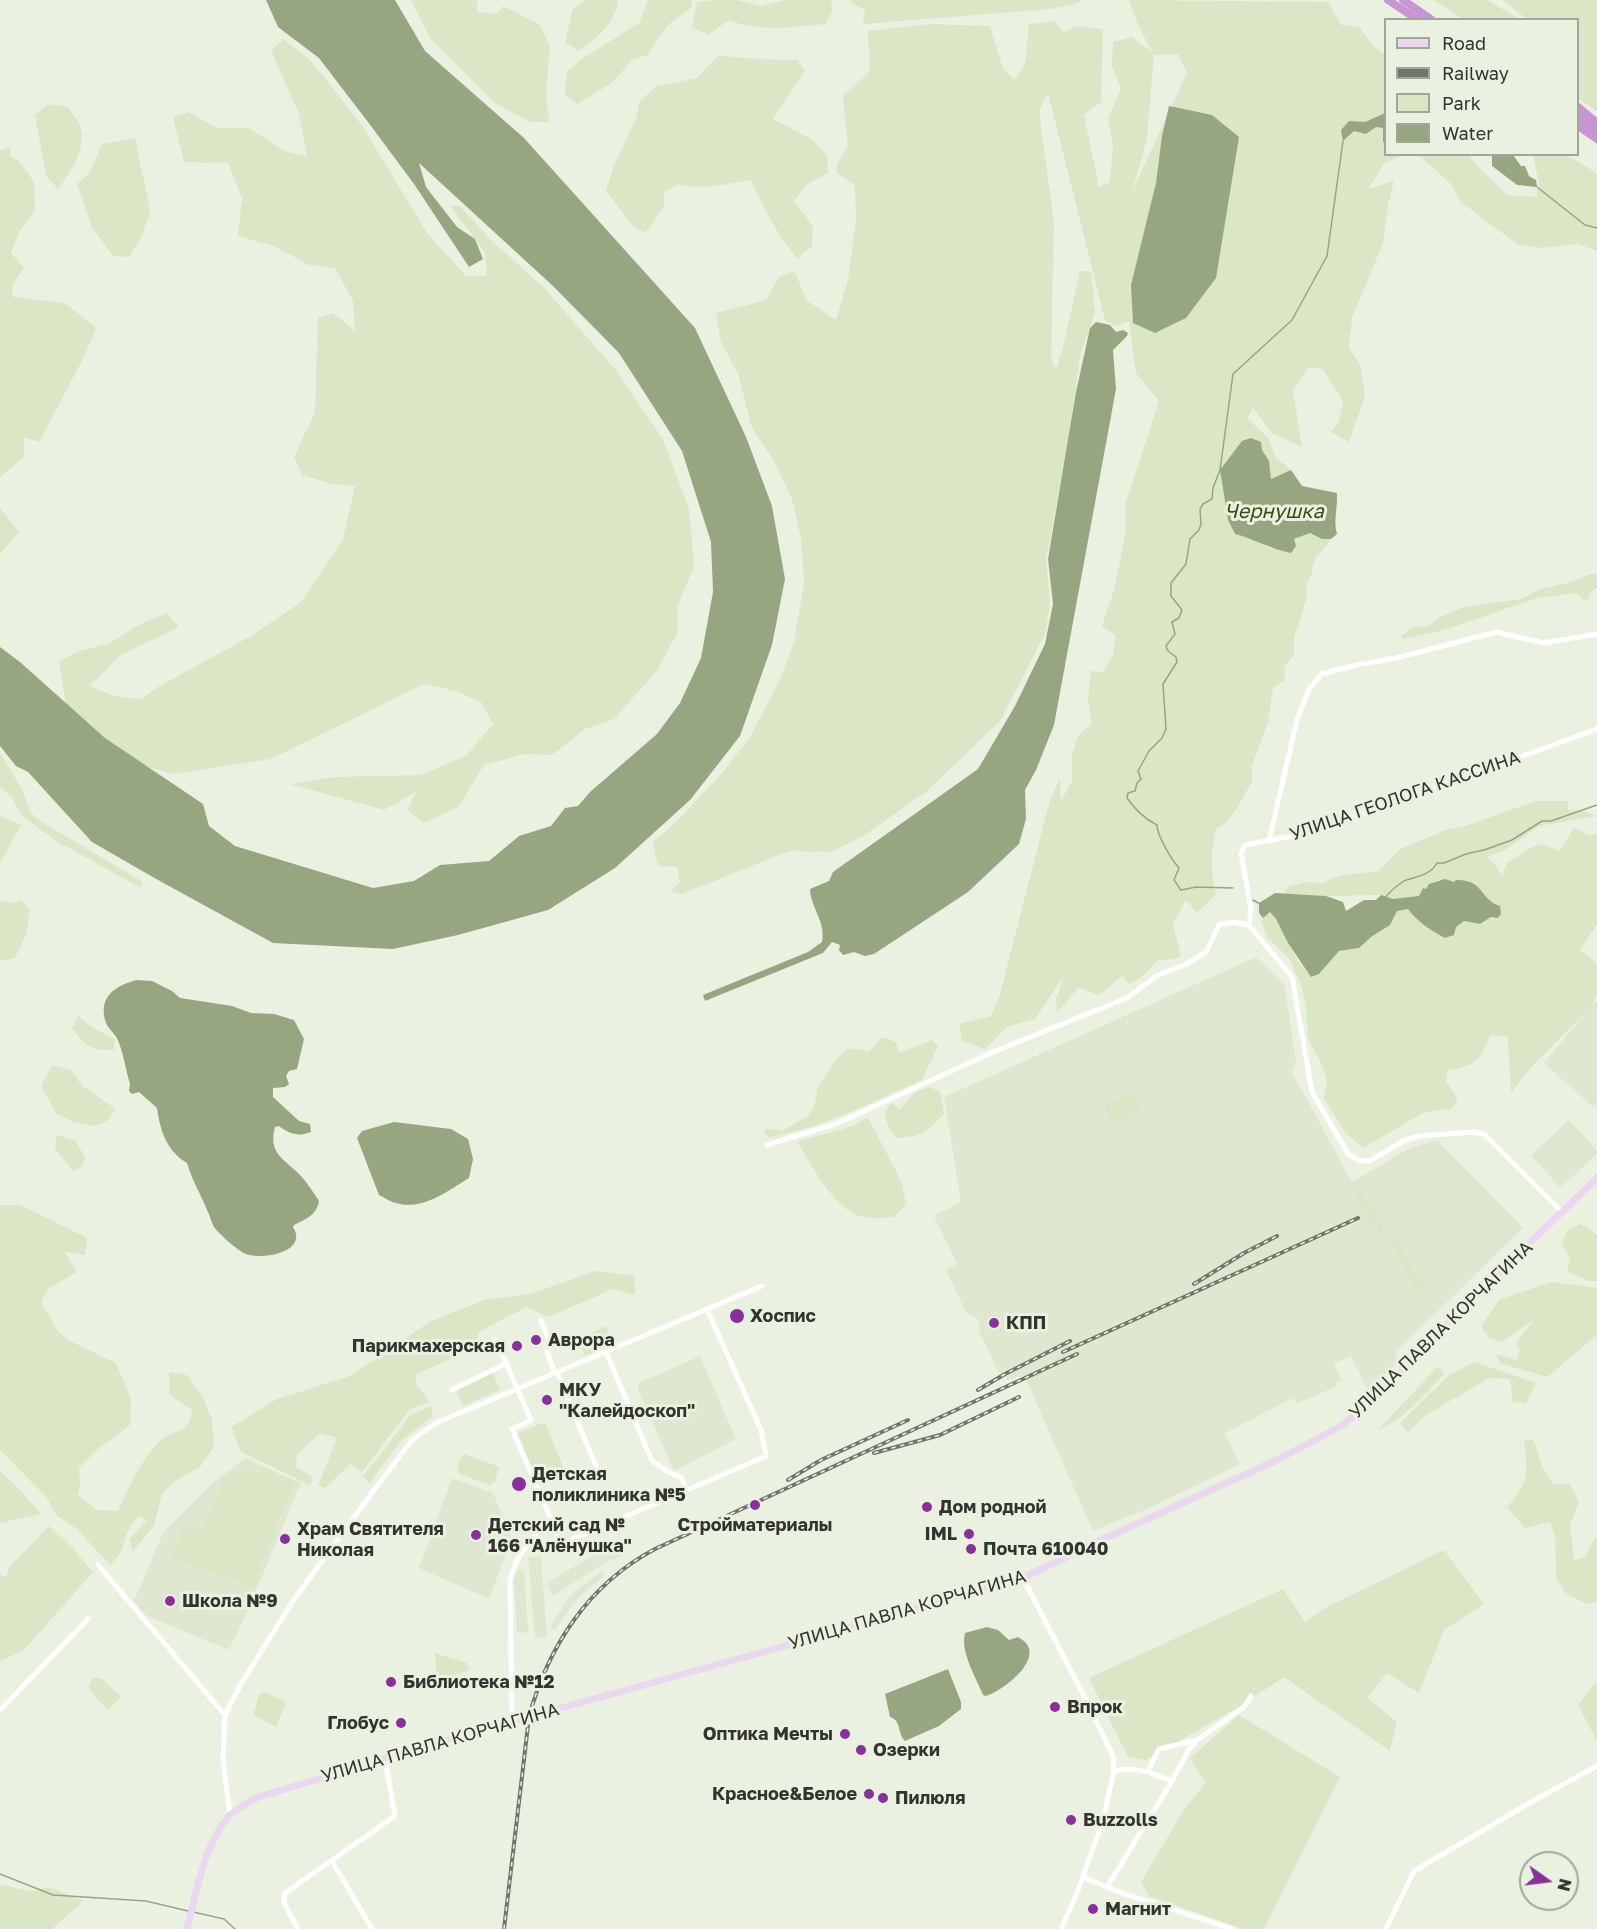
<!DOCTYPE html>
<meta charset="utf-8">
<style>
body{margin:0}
#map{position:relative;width:1597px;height:1929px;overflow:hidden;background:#ebf1e1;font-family:"Golos Text",sans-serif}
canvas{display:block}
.legend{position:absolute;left:1384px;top:18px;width:195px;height:138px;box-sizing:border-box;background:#ebf1e1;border:2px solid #a1a69a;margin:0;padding:8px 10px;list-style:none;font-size:18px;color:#32352f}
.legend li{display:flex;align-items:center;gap:12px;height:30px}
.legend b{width:30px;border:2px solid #a1a69a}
.north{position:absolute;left:1519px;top:1851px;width:60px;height:60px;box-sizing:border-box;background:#ebf1e1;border:2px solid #a1a69a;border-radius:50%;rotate:104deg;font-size:16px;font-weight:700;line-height:24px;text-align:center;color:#32352f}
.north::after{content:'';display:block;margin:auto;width:21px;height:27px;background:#8a309c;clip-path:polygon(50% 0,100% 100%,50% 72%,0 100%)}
</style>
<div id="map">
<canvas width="1597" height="1929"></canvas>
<ul class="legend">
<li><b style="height:8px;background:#ebd7ef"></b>Road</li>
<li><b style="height:8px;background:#71756b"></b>Railway</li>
<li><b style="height:16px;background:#dae6c5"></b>Park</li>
<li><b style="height:16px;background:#98a581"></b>Water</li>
</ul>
<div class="north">N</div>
</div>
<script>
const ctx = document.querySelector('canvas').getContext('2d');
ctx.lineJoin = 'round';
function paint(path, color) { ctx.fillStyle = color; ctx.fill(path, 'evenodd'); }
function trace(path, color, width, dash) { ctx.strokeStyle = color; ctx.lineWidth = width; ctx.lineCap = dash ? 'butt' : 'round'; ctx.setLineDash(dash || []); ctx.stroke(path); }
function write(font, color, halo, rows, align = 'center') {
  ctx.font = font + ' "Golos Text",sans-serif'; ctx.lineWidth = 6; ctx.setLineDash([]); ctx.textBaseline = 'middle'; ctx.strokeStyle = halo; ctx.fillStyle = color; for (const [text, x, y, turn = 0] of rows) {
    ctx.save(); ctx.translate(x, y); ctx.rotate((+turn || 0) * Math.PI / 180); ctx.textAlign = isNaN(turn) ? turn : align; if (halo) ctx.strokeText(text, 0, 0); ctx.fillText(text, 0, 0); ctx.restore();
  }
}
paint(new Path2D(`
 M1256,957L1284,984L1296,1061L1292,1072L1352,1182L1408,1149L1437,1140L1523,1228L1406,1342L1395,1354L1398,1362L1369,1393L1351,1356L1334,1364L1341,1380L1336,1383L1337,1386L1296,1404L1293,1398L1225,1433L1240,1464L1149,1508L1093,1531L1024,1375L1008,1380L998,1371L979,1331L980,1326L977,1318L966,1312L946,1270L957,1264L934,1216L961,1202L944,1097Z
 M1597,999V1103L1593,1107L1544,1063Z
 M1569,1120L1597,1150V1154L1560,1188L1531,1155Z
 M700,1356L736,1439L674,1471L638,1390L639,1383Z
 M245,1458L301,1483L247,1612L229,1650L147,1616L134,1601L163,1533L214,1482Z
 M452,1478L493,1493L512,1539L489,1599L419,1568Z
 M624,1546L628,1554L608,1561L553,1596L547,1583L600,1551Z
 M541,1556L547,1637L535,1638L528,1557Z
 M524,1569L525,1579L528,1633L517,1632L514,1579L518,1570Z
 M601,1571L605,1575L577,1599L555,1630L550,1627L570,1596Z`), '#dfe7d1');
paint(new Path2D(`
 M411,0H477V12L497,14L503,6L540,25L550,47L547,82V108L550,122H530L495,103L430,38Z
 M585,0H618C616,23 596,39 578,51L565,42L573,9Z
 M648,0H692L691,8L669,24L647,55L632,60L612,83L577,104L565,95L567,71L585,57L639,23Z
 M718,0H736L761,6L785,0H831L832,11L825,24C792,27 760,33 729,20L708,35L692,28L697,2Z
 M852,0H1083L1072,5L1051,9L863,24L865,9L852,4Z
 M1129,0L1328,2L1341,25L1359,27C1369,38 1371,47 1385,54V113L1365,122L1349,121L1344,140L1354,131L1366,134L1376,127L1383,128L1386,154L1402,155L1384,164L1368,189L1394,181L1388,205L1383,243L1352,318L1349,348L1360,364L1365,396L1349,442L1331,432L1339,421L1343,401L1323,369L1308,367L1293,391L1302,447L1272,433L1253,408L1247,418L1269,439L1275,457L1291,470L1271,479L1269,461L1262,450L1261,442L1220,470L1228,520L1235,534L1249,538L1270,548L1310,533L1322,539H1331L1326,547L1316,557L1313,566L1312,574L1307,584V597L1294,638V655L1284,667L1285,680L1273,688L1268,722L1252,766V781L1238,807L1226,823L1216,829C1211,854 1210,868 1216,894L1197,913L1186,900L1173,924L1181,956L1175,959L1158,960L1143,976L1129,984L1122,976L1099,995L1078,988L1057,1013L1056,999L1064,976L1035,1019L1007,1027L985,1049L962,1041L959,1024L991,1016L1000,994L1050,800L1060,778L1061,801L1072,781V755L1078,736L1092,723L1088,699L1091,671L1103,672L1114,653L1115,635L1102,626L1114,590L1125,536V505L1159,401L1136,373L1129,321L1116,326L1105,320L1048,93L1039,111L1054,223L1051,358L1056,370L1063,348L1080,271H1091L1095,312L1080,356L1068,444L1046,560L1050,600L1046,632L1000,721L927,791L862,837L830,852L789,851L682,894L670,892L680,882L677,867L658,866L653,843L682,816L722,773L749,739L779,682L794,642L804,584L801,539L792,499L774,461L752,428L738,374L721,342L716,313L766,300L779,277L795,271L806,300L836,320L848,280L856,221L855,185L837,173V164L848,147L843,96L870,71L868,31L930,24L990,26L1003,69L1014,80L1025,64L1029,24L1054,21L1064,32L1076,26L1103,29L1101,102L1084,115L1099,187L1110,182L1113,146L1108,118L1121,89L1112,66L1113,42L1132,37L1153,53L1138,25ZM1178,54L1187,73L1132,192L1147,139L1154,55Z
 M1434,0H1487L1519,19H1463Z
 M1502,0H1597V111L1578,98V20L1527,19Z
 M283,39L311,61L332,87L363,127L427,233L466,276H487L485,252L450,206H460L488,237L545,289L614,368L663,439L689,509L694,566L677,608L678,631L657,671L614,719L585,729L552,755L525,754L484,765L458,807L424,823L407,810L417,791L384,810L290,784L334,777L420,775L466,756L493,724L481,702L456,691L424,684L271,759L172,774L145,766L105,738L66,705L59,661L80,651L110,643L140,624L167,613L179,627L119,656L90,686L114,696L141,699L158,687L251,636L301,602L343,539L355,486L332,484L302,475L294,457L315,412L318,318L333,313L355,331L353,301L335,268L309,265L274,246L238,236L242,198L228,163L184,162L173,117L188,112L217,128H249L284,151L307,156L299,114L271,51Z
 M718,56C744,57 770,61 797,60L805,71L773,119L811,139L827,155L828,173L806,185L794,201L813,226L812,246L797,259C778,235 763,208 751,180L723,185L699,187L677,185L664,192V206L646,233L633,226L606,191L614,165L637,117L639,102L656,86L697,78Z
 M48,104L68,107C71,112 76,118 79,123C89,146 71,172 58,189L46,176L35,115Z
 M135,138L150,210L143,234L129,257L113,256L92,227L77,184L90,172L102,144Z
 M10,146V156L19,161L34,182L35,210L19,232L11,253L24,268L12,285L13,297L65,303L96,328L85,355L39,442L24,437V457L0,477V151Z
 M1419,155H1469L1474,163L1507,195L1536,197L1539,182L1533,155C1567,154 1569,154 1597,174V251L1578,244L1543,248L1517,244L1461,202L1451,184Z
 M0,508L19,532L0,554Z
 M1590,574H1597V588C1590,590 1589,594 1588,601L1582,599L1576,593L1538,598L1444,630L1403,639L1401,636L1412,628L1429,626L1440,617L1464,607L1521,599L1541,589L1571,582Z
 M0,753L23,791L30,812L42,822L143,882L141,888L58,842L30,822L24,818L11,797L0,787Z
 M1536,801H1568V810L1582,811L1597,816L1539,826L1505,850L1486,857L1494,863L1502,876L1507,863L1530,848L1542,844L1559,851L1574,828L1589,835L1597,834V924L1580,950L1597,964V993L1591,1007L1533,1065L1511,1093L1508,1037L1490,1035C1479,1063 1476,1065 1448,1070L1446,1081L1458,1099L1451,1109L1425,1112L1363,1148L1345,1133L1324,1098L1327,1081L1322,1065L1308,1038L1306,1007L1301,985L1289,958L1267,937L1261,920L1269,912L1276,919L1298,961L1311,977L1319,974L1339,951L1359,948L1371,937L1390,925L1397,911L1408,908C1418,922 1430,930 1445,938L1454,935L1456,927L1464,921L1480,924L1491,917L1495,904L1488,900L1482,890L1439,880L1419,896L1405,899H1393L1380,895L1326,896L1284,894L1288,887L1305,882L1322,883L1341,875L1379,871L1400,849L1446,830L1465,826Z
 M0,816L21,825L0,863Z
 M21,900L30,909L26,935L15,958L0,961V901L10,903Z
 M78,1016L90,1026L115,1039L114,1050C90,1051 86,1046 72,1028Z
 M882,1037L896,1042L899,1053L932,1040L938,1046L922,1080C872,1101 823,1129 768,1137L764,1133L765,1129L783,1130L807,1117L814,1107L818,1086L836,1060L848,1048L869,1051Z
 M52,1065L71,1070L82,1086L116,1109L106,1122L93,1126L73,1122L56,1113L41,1086Z
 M930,1087L940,1092L944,1113C931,1129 919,1138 897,1138C888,1127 880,1115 891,1103L900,1109L915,1092Z
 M1129,1093L1135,1094L1142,1110L1114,1123H1110L1105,1111L1106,1104Z
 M868,1117L902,1183L906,1204L894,1217C882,1218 869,1220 857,1215C831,1204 812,1165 797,1142L853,1126Z
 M57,1135L75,1140L85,1157L81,1167L73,1172L55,1148Z
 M1356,1187L1362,1190L1383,1229V1234H1378L1354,1190Z
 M0,1205H20L87,1238L85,1255L65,1252L77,1272L48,1289L41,1302L59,1333L74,1343L116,1363L131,1399L130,1425L100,1447L79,1468L80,1483L78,1495L97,1510L118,1511C129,1488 140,1461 158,1443C173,1427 189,1437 192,1410L170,1395L169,1372L187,1375L203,1397L212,1420L214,1447L200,1467L173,1482L162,1494L154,1526L133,1551L129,1540L147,1520L139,1516C121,1531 130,1547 110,1565L77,1529L56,1515L47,1498L0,1450Z
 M1581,1224L1597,1235V1281H1589L1567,1271L1570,1256L1562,1245L1567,1230Z
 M1396,1240L1398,1241L1424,1287L1422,1294L1418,1292L1392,1245L1391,1243Z
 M596,1271L635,1276V1295L613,1289L548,1317L526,1307L477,1333L480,1345L415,1375L417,1386L430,1402L410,1409L362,1472L350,1464L325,1488L318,1486L337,1438L320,1433L297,1455L296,1467L313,1477L310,1485L241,1452L231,1427L277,1399L350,1376L431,1321L485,1300L530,1294Z
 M1552,1282L1597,1288V1335L1547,1377L1500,1363L1496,1354L1516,1360L1520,1351L1517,1342L1534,1320L1501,1342L1489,1338L1481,1326L1500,1299Z
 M606,1326L613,1343L585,1356L579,1339Z
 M1474,1362L1536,1383L1526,1403L1513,1402L1510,1379L1489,1378L1426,1415L1408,1433L1400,1423L1448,1376Z
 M1438,1366L1444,1374C1426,1394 1403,1420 1378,1430Z
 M493,1373L500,1390L463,1406L456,1390Z
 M431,1406L433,1416L400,1442L370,1483L363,1476L411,1415Z
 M545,1422L566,1474L539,1487L518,1433Z
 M1533,1439C1540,1455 1541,1472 1554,1484H1570L1579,1502L1570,1525L1574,1561L1585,1557L1594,1539L1597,1537V1602L1587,1604L1566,1594L1556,1577L1555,1536L1550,1522L1525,1528L1507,1507C1529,1482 1528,1474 1524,1441Z
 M464,1454L497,1466L499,1468L495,1482L490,1485L460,1474L457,1468L462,1456Z
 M263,1467L294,1482L252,1587L171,1558L184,1526L200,1532L228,1471L241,1477L245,1469L259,1476Z
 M0,1471L23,1493L41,1514L0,1523Z
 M49,1526L70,1545L93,1572L23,1651L0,1661V1575L6,1577L10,1566Z
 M1444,1550L1484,1604L1444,1630L1419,1693L1387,1673L1367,1698L1397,1722L1390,1751L1284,1677L1242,1705L1146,1760L1128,1757L1089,1678L1283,1589L1305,1622L1325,1608Z
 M435,1653L467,1663L469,1670L437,1682Z
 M94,1677L102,1679L121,1697L108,1710L89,1690V1685Z
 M1597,1683V1741L1578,1705L1593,1685Z
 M264,1692L286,1702L276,1727L253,1715L259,1695Z
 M1239,1715L1340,1777L1264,1929H1243L1149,1896L1141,1882L1182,1813L1204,1784L1205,1781L1190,1758Z
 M0,1885L33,1891L49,1887L83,1901L52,1929H0Z`), '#dae6c5');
paint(new Path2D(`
 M266,0H395L425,51L524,138L695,328L746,437L772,506L785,579L772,645L740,736L690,800L615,868L548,910L458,935L393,949L273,943L158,880L92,842L28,772L16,766L0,746V647L20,662L105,738L203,804L209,826L235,846L373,888L414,881L440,865L489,861L519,836L551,826L565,808L578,806L590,792L657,734L680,703L701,658L713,592L711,542L682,451L619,353L553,286L419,163L426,187L457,227L475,239L483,259L469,267L414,184L371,126L319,58L278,27Z
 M1169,106L1212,115L1239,137L1216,278L1186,318L1155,333L1133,323L1131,285L1156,183L1162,136Z
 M1385,113V143L1383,142V128L1376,127L1366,134L1354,131L1343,141L1341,130L1349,121L1365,122Z
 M1492,155H1513L1521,166H1525L1529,176L1536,180L1537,187L1517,185L1492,166Z
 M1096,322L1110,325L1116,332L1123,330L1128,333L1127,336L1113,350L1116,389L1054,725L1036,770L1025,790L1026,819L1019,844L968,892L874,954L865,956L854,952L843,955L839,950L840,945L832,942L823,953L705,1001L703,995L808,952L822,942C826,921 811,909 810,889L829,881L833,872L978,769L1015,706L1045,644L1053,604L1048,559L1076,392L1090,328Z
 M1251,438L1261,442L1262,450L1269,461L1271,479L1291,470L1302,486L1337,493C1338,507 1333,521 1337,534L1331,539H1322L1310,533L1294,539L1296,546L1291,553C1271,549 1254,539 1235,534L1228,520L1220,470L1242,441Z
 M1445,879L1454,882L1456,880C1484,879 1480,900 1500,906L1501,914L1498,918L1491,917L1480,924L1464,921L1456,927L1454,935L1445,938C1430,930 1418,922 1408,909L1397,911L1390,925L1371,937L1359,948L1339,951L1319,974L1311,977L1288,943L1276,919L1270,912L1263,918L1259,913V903L1275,893L1326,896L1343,902L1346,911L1364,900H1376L1381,895L1393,899L1419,896L1423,888L1426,889L1429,884Z
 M137,980L152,981L172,991L180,998L232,1006L251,1013L274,1014L294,1020L304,1039L297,1069L289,1071L286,1076L289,1084L285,1087L273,1088V1097L299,1121L310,1124L311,1132C299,1137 289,1134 279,1126L275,1127C268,1153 283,1158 299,1174C307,1182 313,1192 319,1201C317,1215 306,1219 294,1225L293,1227C310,1253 257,1262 242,1252C234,1247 220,1235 214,1227C211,1222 210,1215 207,1210C200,1192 193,1183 187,1163C167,1151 160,1131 157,1108L139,1092L132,1094L129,1091L130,1084C126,1071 124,1056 119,1043C117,1035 109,1030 106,1023C97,996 117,985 137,980Z
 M394,1122L451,1129L468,1139L473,1159L469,1178C448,1191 422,1211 396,1203C390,1202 384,1197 379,1195L357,1138L362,1131Z
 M987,1627L998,1630L1009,1640L1018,1637C1051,1654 1005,1690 986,1696L983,1695C976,1677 960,1652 965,1633Z
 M948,1669L961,1702V1709L939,1726L905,1741C897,1733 902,1721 890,1717L885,1694Z`), '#98a581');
trace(new Path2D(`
 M1537,187L1585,225L1597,228
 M1233,888L1196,887L1181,890L1174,880L1179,868C1171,859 1157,835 1157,825C1145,819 1134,808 1127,798L1128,793L1135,791L1137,783L1141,779L1138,771L1149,751L1162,738L1166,729L1163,684L1177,662L1176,657L1168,651L1166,646L1175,634L1172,622L1179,618L1182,610L1171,596V583L1186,564L1190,539L1199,530L1201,524L1200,509L1203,504L1212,499L1213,488L1220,470L1233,374L1292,320L1327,256L1343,141
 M1386,897C1390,891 1398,885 1404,881C1416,876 1430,876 1437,863H1444L1466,854L1484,850L1512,840L1542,821H1551L1597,805
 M1253,900L1260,904
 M0,1874L53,1895L146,1901L188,1911
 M193,1912L224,1919L235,1929`), '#98a581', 1.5);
trace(new Path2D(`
 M1269,841L1297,720L1309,689L1322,674L1356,665L1396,658L1497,632L1543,643L1597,634
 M1249,925L1292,977L1312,1092L1348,1154L1360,1161H1370L1403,1141L1420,1136L1473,1132L1484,1134L1562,1212
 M767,1145L838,1123L993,1052L1127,998L1158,975L1185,965L1206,952L1219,925L1233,922L1249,925L1251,910L1241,853L1245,845L1309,833L1597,729
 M541,1321L550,1343L547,1352L555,1373
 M496,1340L531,1420L512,1429L551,1519
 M606,1352L652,1461L670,1473L681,1477L686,1489
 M557,1372L598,1471
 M452,1390L507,1363
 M98,1565L225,1715
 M1023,1578L1085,1698L1113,1756L1114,1771L1103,1820L1077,1893L1061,1929
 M0,1710L88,1619
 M512,1721L510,1580C517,1552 531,1539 551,1519L561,1544L766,1456L761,1430L707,1309
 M1148,1771L1159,1749L1197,1740L1244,1707L1251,1696
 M1172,1781L1188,1751L1197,1740
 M230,1814L223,1760L225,1715L242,1682L293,1601L371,1494L413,1439L436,1423L762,1286
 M332,1861L372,1929
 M1083,1877L1122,1893L1232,1929
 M1107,1887L1172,1781C1152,1773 1136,1766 1114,1771
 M298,1929L284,1903L285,1893L395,1816L385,1759
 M1386,1929L1414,1871L1533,1801L1597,1766`), '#fff', 5);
trace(new Path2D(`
 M187,1929C197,1891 203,1847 229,1816C236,1809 248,1803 256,1798L442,1741L799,1642L991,1586L1023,1578L1097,1542L1277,1460L1343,1425L1380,1393L1465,1306L1597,1178`), '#ebd7ef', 7);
trace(new Path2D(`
 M1388,0L1418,20
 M1403,0L1432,20
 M1578,107L1597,123
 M1578,117L1597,130
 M1578,126L1597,139`), '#c894d4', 8);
const rail = new Path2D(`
 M1194,1284L1244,1253L1277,1236
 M1063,1352L1358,1218
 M978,1390L1005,1374L1070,1341
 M874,1453L940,1435L1019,1397
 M788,1480L821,1460L908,1420
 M504,1929L529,1717C548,1646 589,1584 655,1549L1077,1354`);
trace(rail, '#71756b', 4);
trace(rail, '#ebf1e1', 1.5, [4.5]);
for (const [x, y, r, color] of [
 [737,1316,8,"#8a309c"],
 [994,1323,6,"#8a309c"],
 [536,1340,6,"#8a309c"],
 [517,1346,6,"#8a309c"],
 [547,1400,6,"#8a309c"],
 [519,1484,8,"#8a309c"],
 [755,1505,6,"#8a309c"],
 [927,1507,6,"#8a309c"],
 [969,1534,6,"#8a309c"],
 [476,1535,6,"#8a309c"],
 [285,1539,6,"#8a309c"],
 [971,1549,6,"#8a309c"],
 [170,1601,6,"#8a309c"],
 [391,1682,6,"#8a309c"],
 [1055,1707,6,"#8a309c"],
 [401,1723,6,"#8a309c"],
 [845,1734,6,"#8a309c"],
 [861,1750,6,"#8a309c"],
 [869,1794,6,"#8a309c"],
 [883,1798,6,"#8a309c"],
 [1071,1820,6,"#8a309c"],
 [1093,1909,6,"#8a309c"]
]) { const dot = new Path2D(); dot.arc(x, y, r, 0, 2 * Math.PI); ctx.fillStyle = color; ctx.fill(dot); trace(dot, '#ebf1e1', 2); }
write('18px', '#32352f', '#ebf1e1', [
 ["УЛИЦА ГЕОЛОГА КАССИНА",1405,796,-19],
 ["УЛИЦА ПАВЛА КОРЧАГИНА",1441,1330,-44],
 ["УЛИЦА ПАВЛА КОРЧАГИНА",907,1610,-16],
 ["УЛИЦА ПАВЛА КОРЧАГИНА",440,1743,-16]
]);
write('bold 18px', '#32352f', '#ebf1e1', [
 ["Хоспис",750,1316],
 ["КПП",1006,1323],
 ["Аврора",548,1340],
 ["Парикмахерская",505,1346,"right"],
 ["МКУ",559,1390],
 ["\"Калейдоскоп\"",559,1411],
 ["Детская",532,1474],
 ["поликлиника №5",532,1495],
 ["Дом родной",939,1507],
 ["Детский сад №",488,1525],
 ["166 \"Алёнушка\"",488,1546],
 ["Стройматериалы",755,1525,"center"],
 ["Храм Святителя",297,1529],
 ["Николая",297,1550],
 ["IML",957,1534,"right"],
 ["Почта 610040",983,1549],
 ["Школа №9",182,1601],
 ["Библиотека №12",403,1682],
 ["Впрок",1067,1707],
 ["Глобус",389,1723,"right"],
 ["Оптика Мечты",833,1734,"right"],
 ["Озерки",873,1750],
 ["Красное&Белое",857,1794,"right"],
 ["Пилюля",895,1798],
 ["Buzzolls",1083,1820],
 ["Магнит",1105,1909]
], 'left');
write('italic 20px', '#3c4b12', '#ebf1e1', [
 ["Чернушка",1274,512]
]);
</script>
